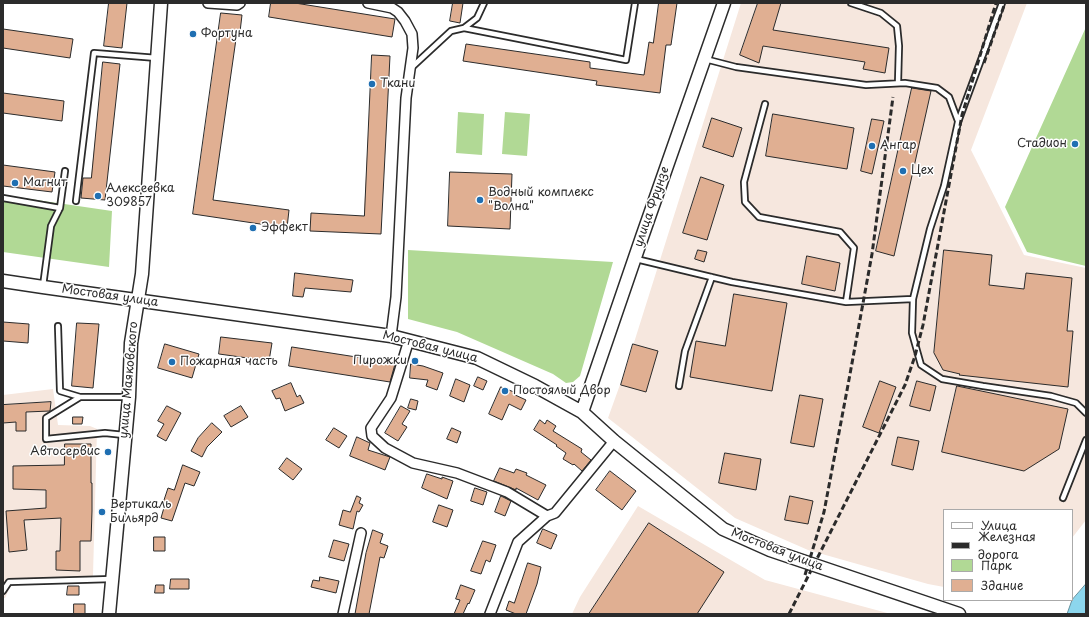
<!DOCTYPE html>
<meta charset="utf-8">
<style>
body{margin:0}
#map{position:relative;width:1089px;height:617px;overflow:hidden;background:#fff;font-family:"Playpen Sans",sans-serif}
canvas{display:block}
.frame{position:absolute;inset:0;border:4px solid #2b2b2b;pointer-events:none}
.legend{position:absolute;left:943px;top:509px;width:130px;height:92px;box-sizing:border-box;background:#fff;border:1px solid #aaa;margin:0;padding:5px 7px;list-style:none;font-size:12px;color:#2b2b2b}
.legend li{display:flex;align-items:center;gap:8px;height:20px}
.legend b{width:20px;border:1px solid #aaa}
</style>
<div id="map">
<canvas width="1089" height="617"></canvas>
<div class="frame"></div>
<ul class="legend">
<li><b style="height:5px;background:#fff"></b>Улица</li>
<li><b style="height:5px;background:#2b2b2b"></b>Железная дорога</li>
<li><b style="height:11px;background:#b1d995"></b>Парк</li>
<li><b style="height:11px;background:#e0af92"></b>Здание</li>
</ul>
</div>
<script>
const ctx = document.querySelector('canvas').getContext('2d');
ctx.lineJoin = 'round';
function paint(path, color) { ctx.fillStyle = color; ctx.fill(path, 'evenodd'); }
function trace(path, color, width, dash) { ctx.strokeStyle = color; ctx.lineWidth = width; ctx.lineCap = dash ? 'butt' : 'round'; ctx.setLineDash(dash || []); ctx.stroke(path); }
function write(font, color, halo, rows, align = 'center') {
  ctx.font = font + ' "Playpen Sans",sans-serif'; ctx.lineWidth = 3; ctx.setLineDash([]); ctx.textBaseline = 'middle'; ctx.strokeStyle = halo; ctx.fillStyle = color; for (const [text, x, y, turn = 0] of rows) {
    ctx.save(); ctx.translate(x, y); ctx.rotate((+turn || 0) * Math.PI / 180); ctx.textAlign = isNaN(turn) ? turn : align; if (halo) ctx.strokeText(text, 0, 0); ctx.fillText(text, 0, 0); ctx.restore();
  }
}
paint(new Path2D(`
 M741,3H1027L971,150L1024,255L1086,268V520L1072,538V510H944V587L928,584L808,550L735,518L608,418L626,368Z
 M53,389L58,425L90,426L97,429L93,575L92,581L11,585L5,598H3V395Z
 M638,506L765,580L891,614H572L580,597Z`), '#f6e7de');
paint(new Path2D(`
 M1086,27V266L1027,252L1005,207Z
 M458,112L484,114L482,155L456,153Z
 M505,112L530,114L527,156L502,154Z
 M3,195L112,211L109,267L3,252Z
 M408,250L613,262L580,376L573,382L566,383L553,374L457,332L408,319Z`), '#b1d995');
const water = new Path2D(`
 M1086,584V614H1067L1072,600Z`);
paint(water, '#8cd6ed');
trace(water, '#65929f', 1);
const building = new Path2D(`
 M109,3H127L122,48L104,46Z
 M271,3H295L395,19L392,37L269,17Z
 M453,3H463L460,23L450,21Z
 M659,3H677L671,45H666L660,93L596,85L597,81L463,61L466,44L590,62V68L644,75L649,42L653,43Z
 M758,3H781L773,30L889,48L885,73L863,69L865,62L763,46L759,63L740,55Z
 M221,13L242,15L240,32H237L213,200L289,210L287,228L193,214Z
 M3,29L73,39L70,58L3,48Z
 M372,55L390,56L381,234L310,231L311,213L364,216Z
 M103,62L120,64L105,200L81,198L83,178H91Z
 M912,88L931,91L894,256L876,251Z
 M3,93L64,101L62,121L3,113Z
 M773,114L854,128L847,169L766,156Z
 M712,118L742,128L733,157L703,147Z
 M872,119L884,121L872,174L861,171Z
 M3,165L55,172L52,192L3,186Z
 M450,172L512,174L510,229L448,226Z
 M701,177L724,185L707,240L683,233Z
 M698,250L707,252L704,262L695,259Z
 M944,250L992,255L989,285L1024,289L1026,273L1072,278L1067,331H1073L1068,387L959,375L960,374L943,370L934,353Z
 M807,256L840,263L835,291L802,284Z
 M295,273L353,280L351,292L305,288L303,297L293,296Z
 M734,294L787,303L772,391L690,377L696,341L725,346Z
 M3,322L29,324L28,343L3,341Z
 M77,323L99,324L93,388L72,386Z
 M221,337L272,343L269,361L219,354Z
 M165,344L199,354L192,378L158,368Z
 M633,344L658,351L646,392L621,385Z
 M292,347L395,363V364L390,382L289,366Z
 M411,364L423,366L443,373L437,390L426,386L428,380L410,378Z
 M478,377L487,381L483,390L474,386Z
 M456,379L470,385L464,402L450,396Z
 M880,381L896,387L879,433L863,427Z
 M917,381L936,386L930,411L910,406Z
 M291,383L297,397L300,395L304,403L285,411L280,398L276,399L272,391Z
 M957,386L1068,409L1059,449L1024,471L942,452Z
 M501,387L514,392L513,394L526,400L521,410L509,404L502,420L489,414Z
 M800,395L823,399L814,447L791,443Z
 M411,399L418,401L416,410L408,408Z
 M51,402L50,411L26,412V431H16V422L3,423V405Z
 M167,406L181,413L166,441L157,436L164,424L158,421Z
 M241,406L248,417L231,427L224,416Z
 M401,406L410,411L402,424L407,427L398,441L385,433Z
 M73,417H83L82,424H73Z
 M540,420L545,424L547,420L556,426L553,431L582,449L581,452L591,460L582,471L574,464L573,465L563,459L566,453L556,446L557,445L534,430Z
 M212,423L222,432L207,447L202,457L191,451L198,438Z
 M334,428L347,436L339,448L326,440Z
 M452,428L461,432L457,443L447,439Z
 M357,437L370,443L368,450L390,457L385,470L350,456Z
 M898,437L919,441L913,470L892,465Z
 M65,444H91V483H92V511L91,541H80V571L56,570V551H60L61,518L24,520L27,550L9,552L6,511L46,508V490L13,489V466L64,465Z
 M725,453L761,459L756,490L719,483Z
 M287,458L302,469L293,480L279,469Z
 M183,465L200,472L194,486L185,483L172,521L161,518L165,504L163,503L168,488L174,490Z
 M500,468L514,473L516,469L527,473L526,475L546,485L538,500L516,488V490L494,481Z
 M610,471L636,491L622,510L596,490Z
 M427,474L442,479V477L453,481L447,499L422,488Z
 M475,488L487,492L483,505L471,501Z
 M357,496L361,498L359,503L363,505L359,512L357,511L353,529L339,525L343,510L350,512Z
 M501,496L511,501L505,516L495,512Z
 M790,496L813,501L808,524L785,520Z
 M439,505L453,510L447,527L433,522Z
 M649,523L724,572L697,614H589Z
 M543,529L557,535L551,549L537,543Z
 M373,530L383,534L380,543L388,546L384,558L380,557L369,614H355L366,553Z
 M154,537H165V551H154Z
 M334,540L349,544L344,561L329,557Z
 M483,541L496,545L490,562L486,560L481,574L471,571Z
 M528,563L541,567L537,584L526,614H516L506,610L509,601L514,603Z
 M320,577L339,581L336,593L311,587L313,580L319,581Z
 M171,579H189V589H170Z
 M156,585H164V593H155Z
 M461,585L475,590L469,604L468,603L463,614H454L460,600L456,599Z
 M68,586H79V595H67Z
 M74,604H85V614H74Z`);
paint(building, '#e0af92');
trace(building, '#2b2b2b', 1);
const lane = new Path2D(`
 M851,3L881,13L897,26L899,46L898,83
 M464,28L626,60L635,3
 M705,59L736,67L866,85L905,83L937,88L949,97L958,121
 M411,68L451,31L464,28L477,18L484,3
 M765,104L744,182L745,202L759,217L840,232L854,248L846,302
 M3,198L60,208
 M76,201L94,53L157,58
 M636,259L732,282L846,302L913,299L930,229L944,186L958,122L1002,3
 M43,286L51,226L60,208L65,171
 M913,299L912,333L921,365L942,379L983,386L1051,396L1076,403L1086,413
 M58,326L60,391L80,397
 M679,386L685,351L712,277
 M124,435L105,433L46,439V418L80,397H129
 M1063,498L1086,440
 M3,591L9,582L112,579`);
const street = new Path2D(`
 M208,3L237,5L240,3
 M368,3L392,8L398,12L405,21L412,34L413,48L406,98L396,297L391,336
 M409,340L391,398L371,428L372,436L385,448L413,463L457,473L507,492L547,516
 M343,614L361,533
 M490,614L518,542L547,516L555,513L614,441`);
const secondary = new Path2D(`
 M3,281L43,287L391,336L477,358L535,386L582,412L614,441L723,529L770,550L959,614
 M582,412L642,237L724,3
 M109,614L129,397L131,343L142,274L161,3`);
trace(lane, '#2b2b2b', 8);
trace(street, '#2b2b2b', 12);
trace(secondary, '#2b2b2b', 15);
trace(lane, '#fff', 4.5);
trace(street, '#fff', 9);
trace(secondary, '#fff', 12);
trace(new Path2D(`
 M984,63L1005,3
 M805,575L824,512L848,385L872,254L893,97
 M789,614L905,385L915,356L923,325L962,115L996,3`), '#2b2b2b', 3, [6, 3]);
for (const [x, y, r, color] of [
 [193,34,4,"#1f6fb2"],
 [372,84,4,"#1f6fb2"],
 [1075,144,4,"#1f6fb2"],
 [872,146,4,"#1f6fb2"],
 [903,171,4,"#1f6fb2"],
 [15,183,4,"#1f6fb2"],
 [98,196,4,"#1f6fb2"],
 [480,200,4,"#1f6fb2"],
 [253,228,4,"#1f6fb2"],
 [415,361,4,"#1f6fb2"],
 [172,362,4,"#1f6fb2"],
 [505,391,4,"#1f6fb2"],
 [108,452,4,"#1f6fb2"],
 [102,512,4,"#1f6fb2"]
]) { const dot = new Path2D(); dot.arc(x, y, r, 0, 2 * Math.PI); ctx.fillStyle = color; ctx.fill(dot); trace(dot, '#fff', 1.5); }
write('12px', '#2b2b2b', '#fff', [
 ["Фортуна",201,34],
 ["Ткани",380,84],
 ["Стадион",1067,144,"right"],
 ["Ангар",880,146],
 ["Цех",911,171],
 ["Магнит",23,183],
 ["Алексеевка",106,189],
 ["309857",106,203],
 ["Водный комплекс",488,193],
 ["\"Волна\"",488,207],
 ["Эффект",261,228],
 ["Пирожки",407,361,"right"],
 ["Пожарная часть",180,362],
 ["Постоялый Двор",513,391],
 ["Автосервис",100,452,"right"],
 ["Вертикаль",110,505],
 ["Бильярд",110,519]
], 'left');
write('12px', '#2b2b2b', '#fff', [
 ["улица Фрунзе",652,207,-71],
 ["Мостовая улица",110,296,8],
 ["Мостовая улица",430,347,14],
 ["улица Маяковского",129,380,-85],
 ["Мостовая улица",777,550,21]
]);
</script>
